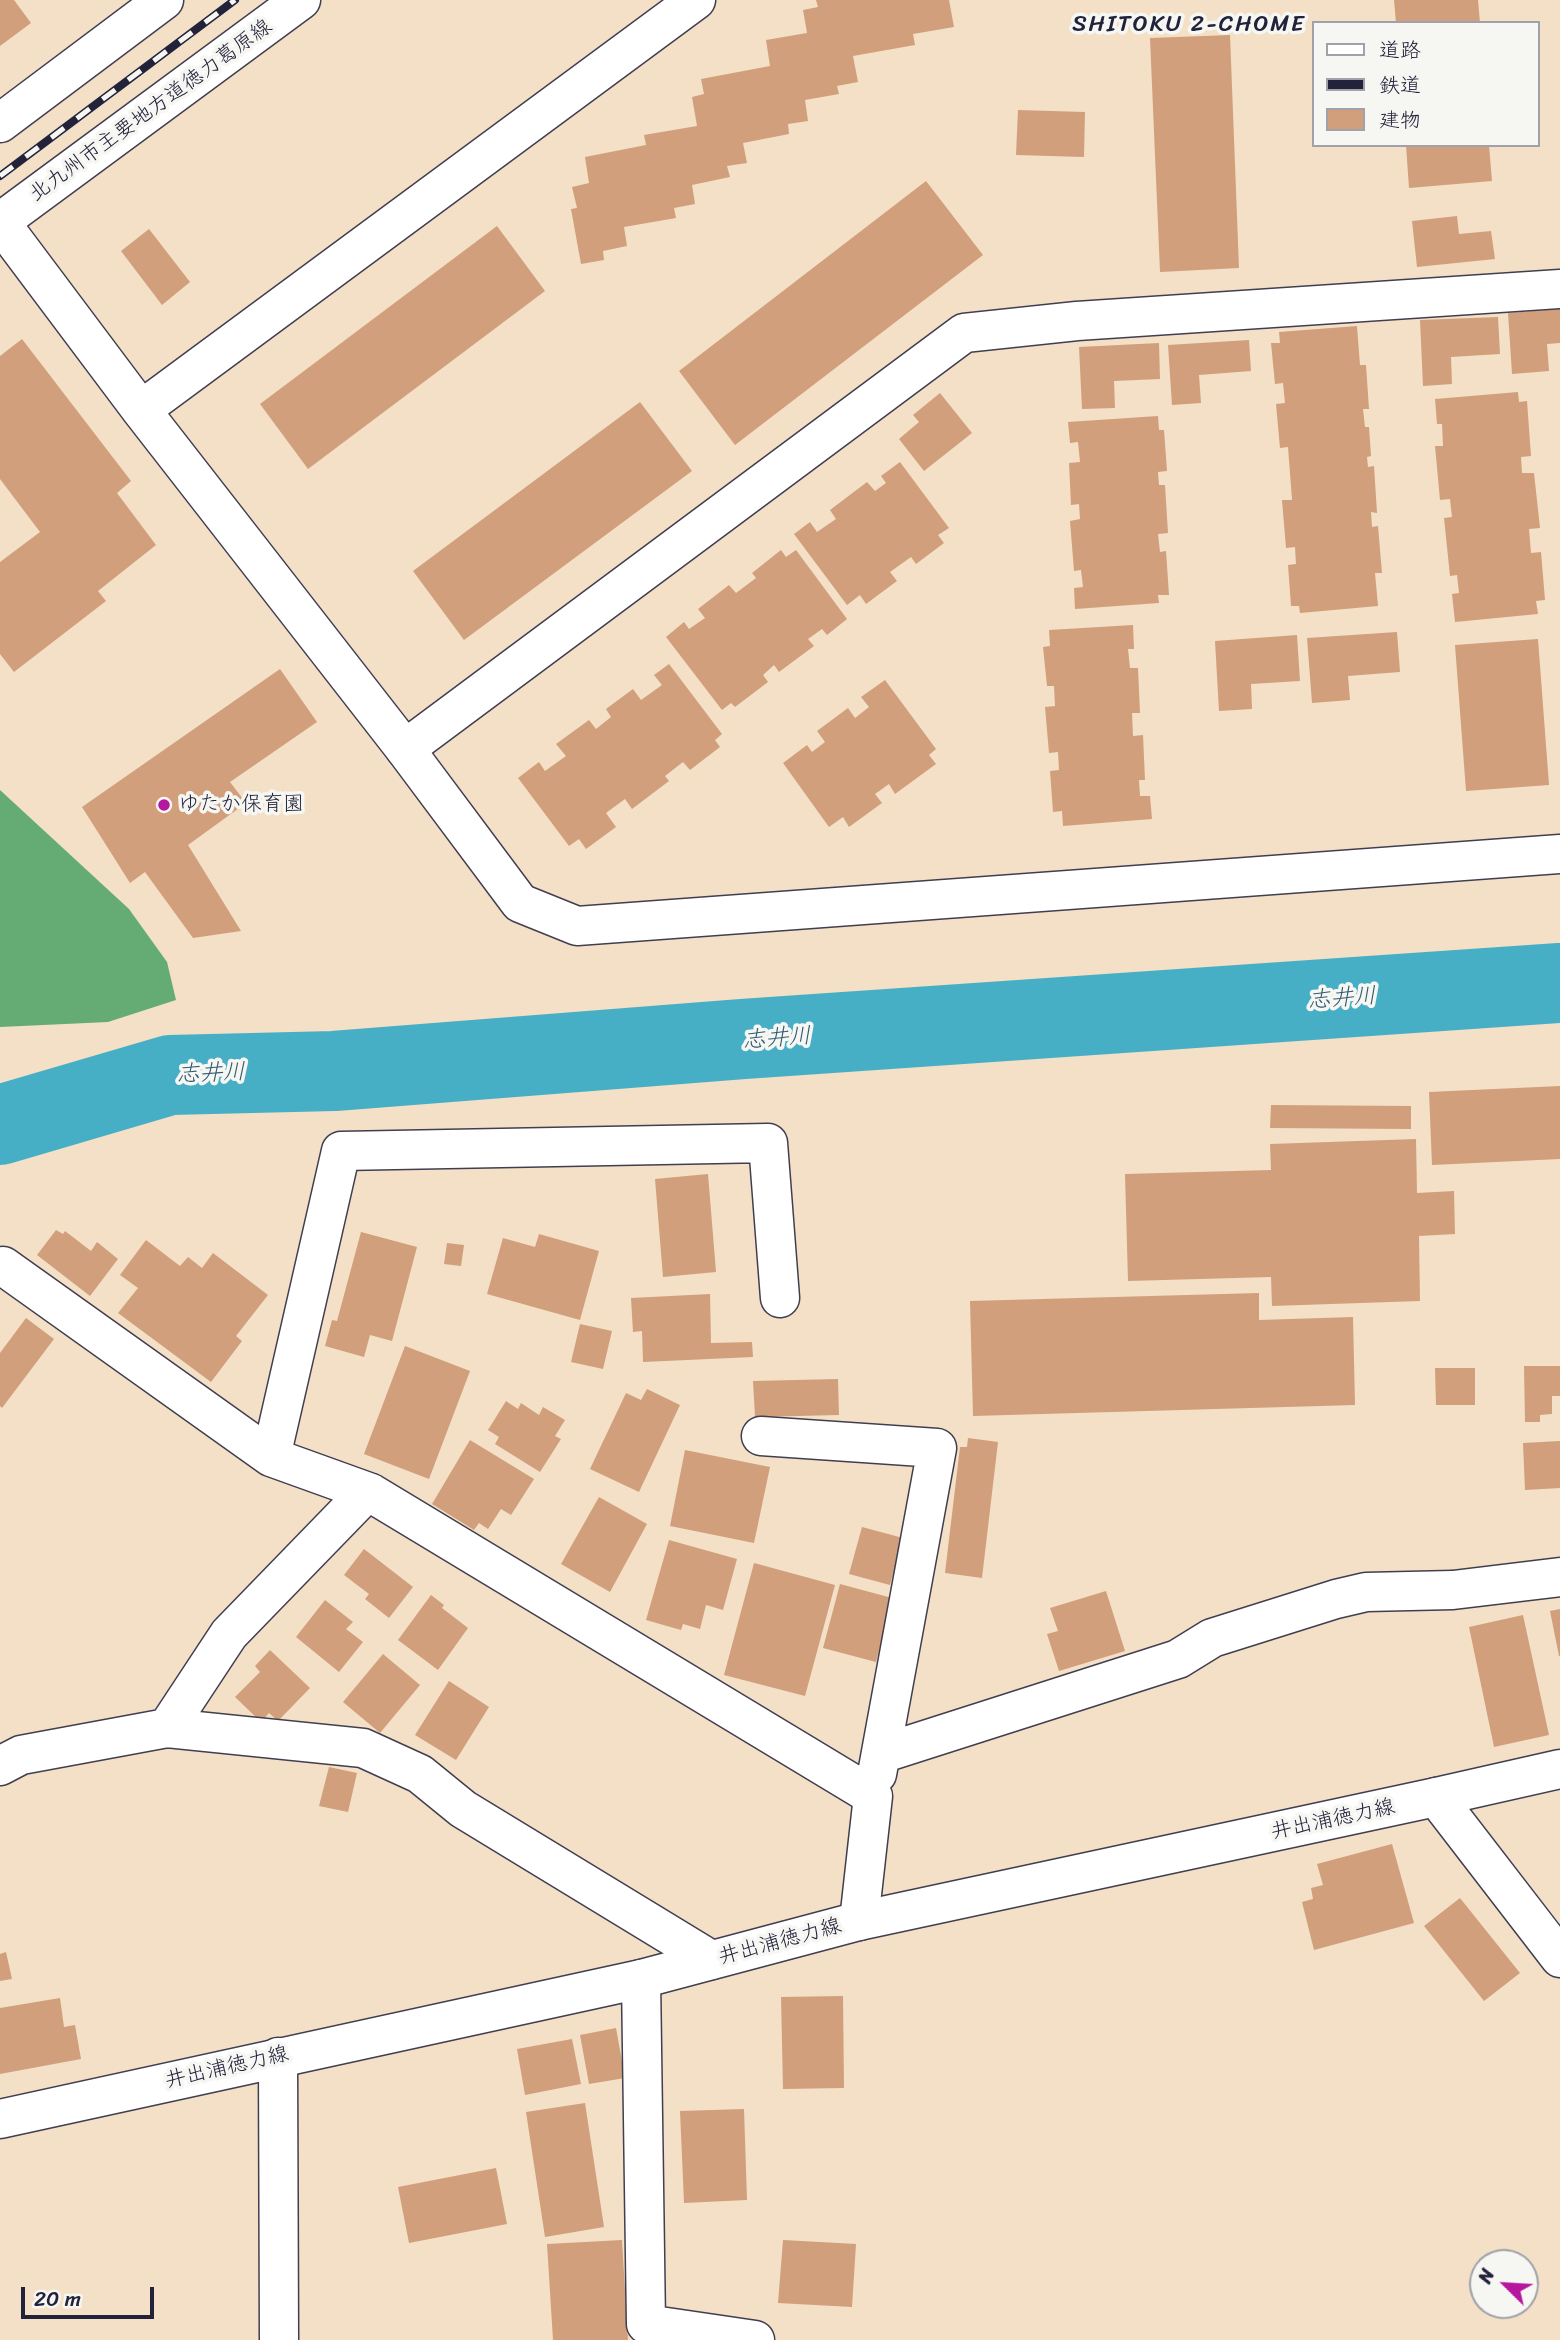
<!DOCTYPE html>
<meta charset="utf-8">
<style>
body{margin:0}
#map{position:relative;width:1560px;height:2340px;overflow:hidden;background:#f3e0c6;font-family:Sriracha,"Klee One",sans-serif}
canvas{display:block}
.legend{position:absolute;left:1312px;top:21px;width:228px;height:126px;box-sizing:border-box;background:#f6f6f2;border:2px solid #a1a1a9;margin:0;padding:9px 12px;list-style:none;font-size:21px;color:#22223b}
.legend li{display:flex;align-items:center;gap:14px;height:35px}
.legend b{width:35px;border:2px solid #a1a1a9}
.north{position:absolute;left:1469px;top:2249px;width:70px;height:70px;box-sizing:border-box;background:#f6f6f2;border:2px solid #a1a1a9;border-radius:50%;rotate:294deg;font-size:19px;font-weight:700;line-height:28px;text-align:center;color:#22223b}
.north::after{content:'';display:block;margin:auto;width:24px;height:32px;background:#b5179e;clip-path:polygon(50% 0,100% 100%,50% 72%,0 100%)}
.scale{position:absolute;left:21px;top:2287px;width:133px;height:32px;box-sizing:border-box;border:4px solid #22223b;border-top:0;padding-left:9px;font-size:21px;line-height:24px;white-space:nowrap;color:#22223b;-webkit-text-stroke:5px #f6f6f2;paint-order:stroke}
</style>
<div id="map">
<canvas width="1560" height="2340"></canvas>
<ul class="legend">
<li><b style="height:9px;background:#fff"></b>道路</li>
<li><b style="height:9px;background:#22223b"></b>鉄道</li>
<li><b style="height:19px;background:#d19f7b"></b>建物</li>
</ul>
<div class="north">N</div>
<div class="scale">20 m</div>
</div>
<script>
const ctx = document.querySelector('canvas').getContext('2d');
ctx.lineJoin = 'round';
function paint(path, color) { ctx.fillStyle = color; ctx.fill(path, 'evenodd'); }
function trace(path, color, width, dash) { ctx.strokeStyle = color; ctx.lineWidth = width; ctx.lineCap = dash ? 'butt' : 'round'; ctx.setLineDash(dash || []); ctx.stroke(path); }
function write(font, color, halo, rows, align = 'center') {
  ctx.font = font + ' Sriracha,"Klee One",sans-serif'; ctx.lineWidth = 7; ctx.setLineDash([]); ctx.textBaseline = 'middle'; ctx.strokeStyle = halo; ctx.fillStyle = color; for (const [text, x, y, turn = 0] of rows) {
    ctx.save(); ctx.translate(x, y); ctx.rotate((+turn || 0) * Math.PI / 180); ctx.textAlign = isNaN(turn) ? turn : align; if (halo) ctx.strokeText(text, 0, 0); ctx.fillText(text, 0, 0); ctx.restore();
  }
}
paint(new Path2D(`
 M0,790L129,909L167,962L176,1000L108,1022L0,1027Z`), '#64ac74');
trace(new Path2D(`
 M0,1125L170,1075L334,1071L743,1039L1560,983`), '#46afc5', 80);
paint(new Path2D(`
 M0,0H14L31,23L0,46Z
 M816,0H949L954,27L913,34L915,45L853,56L858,82L837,86L839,94L805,100L808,121L788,124L789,134L743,143L747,163L727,166L730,177L692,185L695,204L674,208L676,218L624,227L627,246L603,251L604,260L581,264L571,209L577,208L572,187L589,183L585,157L646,145L644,135L697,126L692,97L704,94L701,79L770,66L766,40L807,33L803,10L818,7Z
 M1394,0H1478L1480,23H1396Z
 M1230,35L1239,268L1160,272L1150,38Z
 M1018,110L1085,112L1084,157L1016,155Z
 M1406,145H1489L1492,181L1409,188Z
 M926,181L983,255L735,445L679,371Z
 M1457,216L1459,234L1491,231L1495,259L1417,267L1412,221Z
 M497,226L545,291L308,469L260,404Z
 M149,229L190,282L162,305L121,251Z
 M1560,309V343L1547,344L1549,371L1512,374L1508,313Z
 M1498,317L1500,354L1451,357L1452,384L1423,386L1420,320Z
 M1357,326L1360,365H1366L1369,409H1363L1365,427H1369L1371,456L1367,457L1368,467L1374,466L1377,513L1371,512L1372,527L1378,526L1382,573H1375L1378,606L1300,613L1299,606H1291L1288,565L1296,564L1295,547L1286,548L1282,500H1292L1288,447L1280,448L1276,404L1285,403L1283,383L1275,384L1271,343H1280L1279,332Z
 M22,339L131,481L117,493L156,545L98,591L106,601L14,672L0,654V562L40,532L0,479V356Z
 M1249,340L1251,371L1199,375L1201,403L1172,405L1168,345Z
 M1159,343L1160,379L1114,381L1115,408L1082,409L1079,347Z
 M1518,392L1519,402L1527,401L1531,456L1521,457L1522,473H1534L1540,528L1529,529L1531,553L1541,552L1545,600L1536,601L1538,614L1455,622L1452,594L1459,593L1457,575L1450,576L1444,518L1452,517L1450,499L1440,500L1435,446H1443L1442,424H1437L1435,399Z
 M940,393L972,433L924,471L899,439L919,422L913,415Z
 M640,402L692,471L464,640L413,571Z
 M1158,416L1159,430H1164L1167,471L1158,472L1159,485H1165L1168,533L1158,534L1160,552L1166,551L1169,595H1158L1159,603L1075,609L1074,588L1083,587L1081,570L1074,571L1070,521L1080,519L1079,504L1071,505L1069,463L1080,462L1078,442L1070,443L1068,422Z
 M900,462L949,528L938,535L944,543L916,564L911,557L890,572L897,581L866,604L860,595L847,605L794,534L810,522L817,532L836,519L830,510L867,482L875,491L886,483L881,476Z
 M781,550L786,557L796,550L847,619L827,635L822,629L808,639L814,646L779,672L774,665L763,675L768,682L735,707L731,703L722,710L666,637L684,622L689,629L705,618L698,609L729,585L736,593L756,578L752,573Z
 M1133,625L1134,649H1128L1130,668H1138L1140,713H1132L1133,736L1143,735L1145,780H1139L1140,796H1150L1152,819L1063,826L1062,811L1053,812L1050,771L1059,770L1058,752L1049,753L1045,707L1055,706L1054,686H1047L1043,647L1050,646L1049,630Z
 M1397,632L1400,672L1348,676L1350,700L1312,703L1307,638Z
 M1297,635L1300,681L1251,684L1252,709L1219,711L1215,641Z
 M1538,639L1549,785L1466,791L1455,645Z
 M669,664L722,734L715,740L720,747L690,770L683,762L665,776L669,781L632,809L625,799L606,813L616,827L586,849L579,839L569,846L518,778L539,762L545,771L566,756L556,744L589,720L596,729L611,717L606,709L633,689L641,700L662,685L654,675Z
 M280,669L317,722L230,782L246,803L188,845L241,931L193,938L145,872L130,883L82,807Z
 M885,680L936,749L929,755L936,764L895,794L889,784L875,794L882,803L849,827L843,817L829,827L783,763L807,745L812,752L825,742L817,731L848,708L855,718L869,707L861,697Z
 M1560,1086V1159L1432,1165L1429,1092Z
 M1271,1105L1411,1106V1129L1270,1128Z
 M1416,1139L1417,1193L1454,1191L1455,1234L1419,1236L1420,1301L1272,1306L1271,1277L1128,1281L1125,1174L1271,1170L1270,1144Z
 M708,1174L716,1272L663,1277L655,1179Z
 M56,1230L63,1234L65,1231L91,1251L97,1242L118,1259L90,1296L37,1255Z
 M361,1232L417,1247L392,1341L370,1335L364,1357L325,1346L332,1320L337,1321Z
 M539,1234L599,1251L580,1320L487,1294L503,1238L535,1247Z
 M146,1240L180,1266L188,1257L202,1268L213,1253L268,1295L236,1336L242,1341L211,1382L118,1313L138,1288L120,1275Z
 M447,1243L464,1245L461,1266L444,1264Z
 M1259,1293V1320L1353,1317L1355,1405L973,1416L970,1301Z
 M710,1294L711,1343L752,1342L753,1357L643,1362L642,1331L633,1332L631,1298Z
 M26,1318L54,1339L2,1408L0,1406V1353Z
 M580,1324L612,1331L603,1369L571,1362Z
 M405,1346L470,1371L429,1479L364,1454Z
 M1524,1366H1560V1396H1552V1414L1540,1415V1422H1525Z
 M1435,1368H1475V1405H1436Z
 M838,1379L839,1415L755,1417L753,1381Z
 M647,1389L680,1405L639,1492L590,1469L626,1393L641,1400Z
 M506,1401L518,1409L521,1403L539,1415L543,1407L565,1420L555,1436L561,1439L540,1472L495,1444L499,1437L488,1430Z
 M968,1438L998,1442L982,1578L945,1573L960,1447H967Z
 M470,1440L534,1479L511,1515L501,1509L488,1529L479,1523L474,1530L432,1504Z
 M1560,1441V1488L1525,1490L1523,1443Z
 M685,1450L770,1467L754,1543L670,1526Z
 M599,1497L647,1524L610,1592L561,1564Z
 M862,1527L903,1538L890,1585L849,1574Z
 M669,1540L737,1559L723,1610L706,1605L700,1629L683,1624L681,1630L646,1620Z
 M364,1549L413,1587L389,1618L365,1599L369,1594L344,1575Z
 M754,1563L835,1585L805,1696L724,1675Z
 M840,1584L892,1598L876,1662L823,1648Z
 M1106,1591L1125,1651L1059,1671L1047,1634L1058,1631L1050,1608Z
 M431,1595L444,1605L442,1608L468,1628L438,1670L398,1640Z
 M325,1600L353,1622L346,1629L363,1642L339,1672L296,1637Z
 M1560,1609V1656H1559L1550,1611Z
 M1523,1615L1549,1735L1494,1747L1469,1627Z
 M270,1650L310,1688L278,1721L269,1713L261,1722L235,1697L260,1672L255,1666Z
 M383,1654L420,1685L380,1733L343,1702Z
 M449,1681L489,1707L456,1760L415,1735Z
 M329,1767L357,1773L348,1812L319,1806Z
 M1392,1844L1414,1923L1314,1950L1302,1902L1313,1899L1311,1888L1323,1885L1317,1864Z
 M1460,1898L1520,1973L1484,2001L1424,1926Z
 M6,1952L12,1979L0,1981V1954Z
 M843,1996L844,2088L783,2089L781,1997Z
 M60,1998L64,2027L75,2025L81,2059L0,2074V2008Z
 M616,2028L625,2078L589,2084L580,2035Z
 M572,2039L581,2084L525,2095L517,2049Z
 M585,2103L604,2227L545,2237L526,2112Z
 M744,2109L747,2200L684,2203L680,2111Z
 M496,2168L507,2224L409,2243L398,2187Z
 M622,2240L628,2340H553L547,2244Z
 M783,2240L856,2244L852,2307L778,2303Z`), '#d19f7b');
const street = new Path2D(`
 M405,749L964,333L1077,321L1560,289
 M3,1266L271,1457L371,1493
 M761,1436L937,1448L877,1774
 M271,1457L341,1151L768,1143L780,1298
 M167,1728L229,1634L361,1498L371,1493L873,1796L859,1921
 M881,1754L1178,1659L1212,1638L1336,1599L1366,1592L1453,1590L1560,1577
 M0,1766L21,1755L167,1728L363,1748L420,1774L463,1809L711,1960
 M1436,1797L1560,1958
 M641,1979L646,2324L755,2340
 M278,2057L279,2340`);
const secondary = new Path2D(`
 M0,222L141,410L405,749L520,903L577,926L1560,854
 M141,410L696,0
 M0,2119L641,1979L859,1921L1436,1797L1560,1769`);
const primary = new Path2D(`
 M0,123L164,0
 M0,222L301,0`);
trace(street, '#413e50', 41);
trace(secondary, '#413e50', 41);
trace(primary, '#413e50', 41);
trace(street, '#fff', 38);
trace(secondary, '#fff', 38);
trace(primary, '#fff', 38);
const rail = new Path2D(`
 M0,176L235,0`);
trace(rail, '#22223b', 8);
trace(rail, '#f6f6f2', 5, [16]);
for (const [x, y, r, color] of [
 [164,805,7,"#b5179e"]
]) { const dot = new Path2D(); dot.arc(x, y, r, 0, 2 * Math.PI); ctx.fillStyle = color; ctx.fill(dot); trace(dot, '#f6f6f2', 2.5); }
write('21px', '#22223b', '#f6f6f2', [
 ["北九州市主要地方道徳力葛原線",151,111,-36],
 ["井出浦徳力線",1333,1820,-12],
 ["井出浦徳力線",780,1942,-15],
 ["井出浦徳力線",227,2068,-13]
]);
write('21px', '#22223b', '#f6f6f2', [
 ["ゆたか保育園",178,805]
], 'left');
ctx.letterSpacing = '2px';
write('23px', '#22223b', '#f6f6f2', [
 ["SHITOKU 2-CHOME",1189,25]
]);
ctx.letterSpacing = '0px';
write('italic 23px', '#305a72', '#f6f6f2', [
 ["志井川",1342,999,-4],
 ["志井川",777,1039,-4],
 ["志井川",211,1074,-2]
]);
</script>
